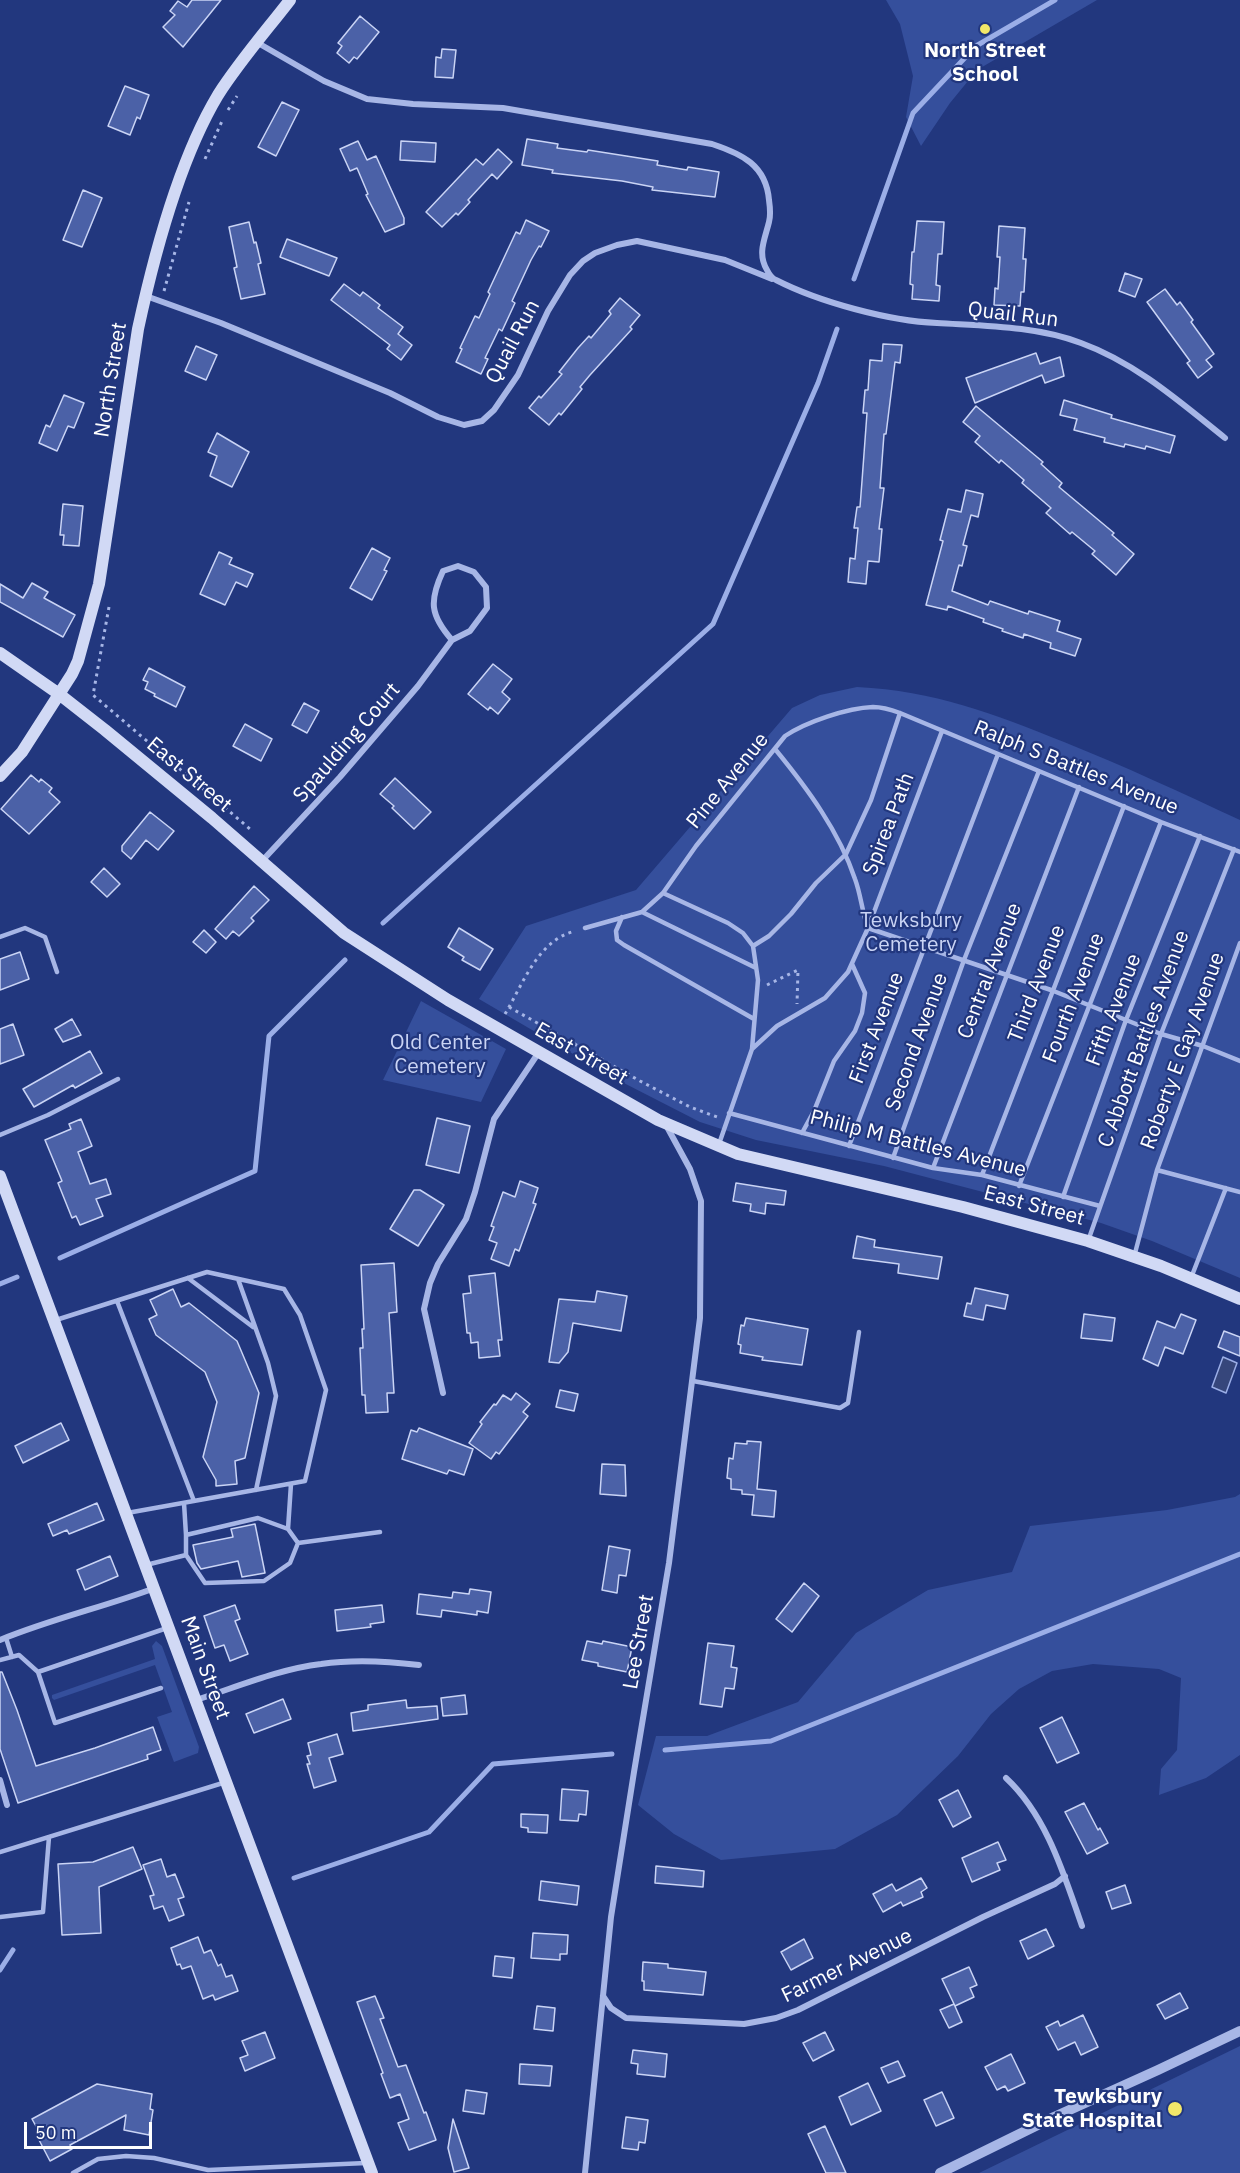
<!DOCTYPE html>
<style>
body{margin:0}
#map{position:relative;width:1240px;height:2173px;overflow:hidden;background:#22377e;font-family:"IBM Plex Sans",sans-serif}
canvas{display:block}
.scale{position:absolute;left:24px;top:2122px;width:128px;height:27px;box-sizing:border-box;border:3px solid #fff;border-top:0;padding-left:8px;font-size:18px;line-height:21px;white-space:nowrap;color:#fff;-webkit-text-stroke:4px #22377e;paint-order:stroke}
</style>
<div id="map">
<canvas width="1240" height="2173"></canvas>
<div class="scale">50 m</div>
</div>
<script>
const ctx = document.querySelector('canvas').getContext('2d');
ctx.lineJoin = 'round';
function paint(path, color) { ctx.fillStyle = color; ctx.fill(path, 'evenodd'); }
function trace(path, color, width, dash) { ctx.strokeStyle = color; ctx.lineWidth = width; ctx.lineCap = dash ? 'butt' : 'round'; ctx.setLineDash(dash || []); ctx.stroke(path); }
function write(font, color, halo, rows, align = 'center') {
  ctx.font = font + ' "IBM Plex Sans",sans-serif'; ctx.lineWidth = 4.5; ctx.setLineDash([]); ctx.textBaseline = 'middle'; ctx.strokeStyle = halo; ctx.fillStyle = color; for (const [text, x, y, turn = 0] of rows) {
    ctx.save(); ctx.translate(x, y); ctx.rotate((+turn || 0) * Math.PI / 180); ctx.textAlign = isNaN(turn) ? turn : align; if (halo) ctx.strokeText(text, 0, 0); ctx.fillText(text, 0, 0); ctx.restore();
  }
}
paint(new Path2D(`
 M886,0H1097L977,70L950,103L921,146L906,117L913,76L900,24Z
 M857,687C935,691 992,713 1064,742C1124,766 1182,793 1240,820V1278L1152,1241L1101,1223L884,1166L756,1140L700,1122L616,1079L479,999L526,926L636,890L792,708L820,695Z
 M421,1001L506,1049L481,1102L383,1080Z
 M1240,1494V1755L1206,1778L1159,1795L1161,1769L1177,1750L1181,1678L1159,1669L1093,1664L1052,1671L1019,1689L991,1714L958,1756L897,1815L835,1849L721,1860L674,1834L638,1805L656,1736H707L798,1702L856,1633L928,1590L1012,1572L1030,1526L1167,1510L1235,1497Z
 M156,1641L162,1646L199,1747L198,1753L174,1762L157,1717L172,1712L155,1665L54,1700L52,1698V1695L155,1659L152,1646Z
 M1240,2046V2173H979Z`), '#354f9c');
const water = new Path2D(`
 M1223,1357L1237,1363L1226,1393L1212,1387Z`);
paint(water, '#36467b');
trace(water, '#9baee7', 1.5);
trace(new Path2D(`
 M854,279L913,113L976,46L1055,0
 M383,923L713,624L818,383L837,329
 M60,1258L255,1171L269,1036L345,960
 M0,1284L17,1277
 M665,1750L771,1741L1240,1554
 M294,1878L429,1832L493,1764L612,1754
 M0,1970L13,1950`), '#9baee7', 5);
const building = new Path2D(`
 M192,0H221L183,47L163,27L175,15L170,11L178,1L187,7Z
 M360,16L379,32L357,59L354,57L349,63L337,53L342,46L338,43Z
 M442,49L456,50L453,78L435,77L436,57L441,58Z
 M125,86L149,95L140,119L137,117L130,135L108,126Z
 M282,102L299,110L276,156L258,147Z
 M527,139L558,144L557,148L587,152L588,150L658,161L657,165L687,170L688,167L719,172L715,197L652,190L653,187L622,181L552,173L553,170L522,165Z
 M358,141L367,160L376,156L404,218V224L385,232L366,195L368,194L357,168L350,171L340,149Z
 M401,141L436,143L435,162L400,160Z
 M498,149L512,162L497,179L492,174L468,200L470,202L458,215L456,213L442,227L426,212L476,159L483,165Z
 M83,190L102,198L82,247L63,240Z
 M526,220L549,231L541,247L539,246L531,260L512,301L515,303L502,331L499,329L485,358L488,359L481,374L456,362L462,349L460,348L475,316L479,318L490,294L488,292L516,232L520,234Z
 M917,221L944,222L942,254H938L936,285L940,286L939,301L912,299L913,285L910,284L912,252H914Z
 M249,222L254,243L256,242L261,263L258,264L265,294L241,299L234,268L237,267L229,227Z
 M999,226L1025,228L1023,259H1026L1024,292H1021L1020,306L994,305L995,288L998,289L1000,257H997Z
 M287,239L337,258L329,276L280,257Z
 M1125,273L1142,279L1135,297L1119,291Z
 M344,284L360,296L363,292L380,305L378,308L403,327L398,334L412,345L401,360L387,349L390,345L331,300Z
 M1165,289L1177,305L1180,302L1193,320L1191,322L1214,354L1206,360L1212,367L1198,378L1187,363L1190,361L1147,302Z
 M620,298L640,315L630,327L632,329L590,375L580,387L582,389L561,415L559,413L549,425L529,408L539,396L541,398L562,374L559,372L578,348L589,336L591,338L611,314L609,311Z
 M883,344L902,345L900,363L895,362L886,434H884L880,488H884L879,529H882L879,562L868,561L866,584L848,582L850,558L855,559L858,528H854L857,507H860L862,481L867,413H863L865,390H868L870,360L882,361Z
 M196,346L217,355L206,380L185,371Z
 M1036,353L1040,364L1060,357L1064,376L1045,383L1042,375L975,403L966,378Z
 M64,395L84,403L74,428L68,426L57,451L39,443L46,425L50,427Z
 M1064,400L1112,415L1111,418L1175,436L1170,453L1146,446L1145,449L1125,444L1124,447L1104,442L1105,438L1074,430L1077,419L1060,415Z
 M976,406L1043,462L1041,464L1062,483L1059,487L1114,533L1112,535L1134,554L1116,575L1092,554L1095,551L1072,532L1070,534L1046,513L1051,508L1022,483L1024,480L1001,460L999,463L975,442L980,436L963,422Z
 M217,433L249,452L232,487L210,476L217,456L208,452Z
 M966,490L983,494L978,517L971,515L963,545L967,546L962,566L959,565L952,591L988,605L990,601L1028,614L1029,611L1060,621L1057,631L1081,639L1075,656L1050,648L1051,643L1024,634L1023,638L1002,631L1003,629L983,622L984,619L948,606L947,610L926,605L943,541L940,540L948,509L961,512Z
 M63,504L83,506L79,546L63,545L64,535H60Z
 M372,548L390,558L384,570L387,571L372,600L350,588Z
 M219,552L232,558L229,564L253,574L247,587L236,582L225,605L200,594Z
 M32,583L48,592L44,598L75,615L63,637L0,602V584L23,598Z
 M493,664L512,679L502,692L510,699L498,714L490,707L488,710L468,694Z
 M149,668L185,687L176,707L154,696L155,694L145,689L148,682L143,680Z
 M304,703L319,711L307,733L292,725Z
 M245,724L272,739L261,761L233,746Z
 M31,775L39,782L41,779L52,788L49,792L60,802L29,834L1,809Z
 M395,778L431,812L414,829L392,808L394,806L380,794Z
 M150,812L174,831L158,850L146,840L131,859L122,851V846Z
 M104,868L120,884L107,897L91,882Z
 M254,886L269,900L251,918L254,921L239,936L233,931L226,939L215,929Z
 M459,928L493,949L480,970L462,960L464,957L448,947Z
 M204,930L216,942L206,953L193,942Z
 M20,952L29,979L0,990V959Z
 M72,1019L81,1035L63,1042L55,1029Z
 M13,1024L24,1055L0,1064V1029Z
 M90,1051L102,1073L75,1088L73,1085L34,1107L23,1089Z
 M437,1118L470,1126L459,1173L426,1165Z
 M81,1119L92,1146L78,1152L90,1184L106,1179L111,1194L96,1199L103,1216L80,1225L76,1216L72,1218L58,1183L62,1181L45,1140L71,1129L69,1124Z
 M520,1181L538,1188L533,1203L536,1204L519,1251L515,1249L509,1266L491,1259L497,1243L489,1240L494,1227L491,1226L503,1192L515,1197Z
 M736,1183L786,1191L784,1205L766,1203L765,1214L750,1211L751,1204L733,1201Z
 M414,1190H420L444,1205L418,1246L390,1229Z
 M857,1236L875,1240L874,1247L942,1257L938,1279L898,1273L899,1264L853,1258Z
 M394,1263L397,1312L389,1313L394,1393H387L388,1412L366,1413L365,1395H362L360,1348H363L362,1329H364L361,1265Z
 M495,1273L502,1340H498L500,1356L479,1358L478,1342L471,1343L470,1333H467L463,1294L471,1293L469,1276Z
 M975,1288L1008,1295L1005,1309L986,1305L983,1320L964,1316L967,1303L971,1304Z
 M173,1289L181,1307L189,1303L237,1341L259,1393L245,1458L235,1461L237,1484L216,1486V1480L203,1457L217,1402L205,1372L156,1335L149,1319L157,1315L150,1300Z
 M597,1291L627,1296L621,1331L573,1323L568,1352L559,1363L549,1362L559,1299L595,1302Z
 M1084,1314L1115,1318L1112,1341L1081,1338Z
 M1181,1314L1196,1320L1183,1354L1165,1347L1158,1366L1143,1359L1157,1321L1175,1328Z
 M746,1318L808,1329L802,1365L762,1360L763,1357L740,1353L741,1345L738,1344L741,1325L744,1326Z
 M1224,1331L1240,1337V1356L1218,1347Z
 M560,1390L578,1394L574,1411L556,1407Z
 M516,1393L530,1404L523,1412L528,1416L499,1454L496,1452L491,1459L469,1443L482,1424L480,1422L494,1404L496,1405L503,1395L511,1400Z
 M61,1423L69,1440L23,1463L15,1446Z
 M419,1428L473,1449L464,1475L449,1470L447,1474L402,1459L411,1430L417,1432Z
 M747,1441L761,1442L757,1489L776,1491L774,1517L752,1515L754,1495L742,1494V1490L731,1489V1479L727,1478L729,1458L733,1459L735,1443L747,1444Z
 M602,1464L625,1465L626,1496L600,1494Z
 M97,1503L104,1520L69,1534L67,1530L53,1536L48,1524Z
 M255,1524L265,1573L242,1577L238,1561L201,1569L197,1563L193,1545L233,1537L231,1529Z
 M609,1546L630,1550L626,1576L619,1575L617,1593L602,1590Z
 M110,1556L118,1576L85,1590L77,1570Z
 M804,1583L819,1596L792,1632L776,1619Z
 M470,1589L491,1592L488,1613L477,1611V1615L442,1610L441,1617L417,1614L419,1594L452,1598L453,1592L469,1594Z
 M235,1605L240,1619L235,1621L248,1654L230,1661L224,1645L215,1648L204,1616Z
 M382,1605L384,1622L370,1624L371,1627L337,1631L335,1610Z
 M587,1641L602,1644L603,1641L632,1647L627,1672L598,1666V1663L582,1660Z
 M708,1643L734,1646L731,1667L737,1668L734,1689L725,1688L722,1707L700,1704Z
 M0,1672H2L17,1710L36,1766L95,1748L153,1727L161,1750L147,1755L148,1759L18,1803L0,1749Z
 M465,1695L467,1714L443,1716L441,1698Z
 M283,1699L291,1719L254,1733L246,1714Z
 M406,1700L407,1708L437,1706L438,1719L353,1731L351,1713L368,1710V1705Z
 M1062,1717L1079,1753L1057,1763L1040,1728Z
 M337,1734L343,1754L329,1758L336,1781L314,1788L307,1764H310L307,1756L311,1755L308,1743Z
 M562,1789L588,1791L586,1815L579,1814L578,1821L560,1820Z
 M958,1790L971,1817L953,1827L939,1800Z
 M1084,1803L1098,1830L1100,1828L1108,1843L1087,1854L1065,1812Z
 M521,1814L548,1815L547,1833L528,1832V1828L521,1827Z
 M998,1842L1006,1860L997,1863L1000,1870L972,1882L962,1858Z
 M133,1847L142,1869L99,1887L101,1933L62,1935L58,1864L93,1862Z
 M161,1859L167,1877L175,1874L184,1897L178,1899L184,1915L169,1921L163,1906L154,1909L150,1896L154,1895L143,1865Z
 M656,1866L704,1871L703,1887L655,1883Z
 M921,1878L927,1888L921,1892L923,1897L903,1906L901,1902L883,1912L873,1894L892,1884L896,1891Z
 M541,1881L579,1886L577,1905L539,1900Z
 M1125,1885L1131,1903L1112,1909L1106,1892Z
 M1046,1929L1054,1946L1028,1959L1020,1941Z
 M533,1933L568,1935L567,1954H560V1960L531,1958Z
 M198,1937L204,1953L211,1950L218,1966L221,1964L226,1977L232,1975L238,1991L215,2000L213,1995L203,1999L191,1966L182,1969L180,1964L177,1965L171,1948Z
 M804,1939L813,1958L791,1970L781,1952Z
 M495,1956L514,1958L512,1978L493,1976Z
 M643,1962L668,1964V1968L706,1972L703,1995L644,1990V1981H642Z
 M969,1967L977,1985L970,1988L974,1997L955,2006L942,1979Z
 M1180,1993L1188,2008L1165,2019L1157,2005Z
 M375,1996L384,2018L380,2019L398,2067L406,2065L424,2113L426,2112L436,2140L409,2150L398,2123L409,2119L400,2094L390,2098L381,2074L383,2073L357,2002Z
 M954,2004L962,2022L949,2028L940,2010Z
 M537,2006L555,2008L553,2031L534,2029Z
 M1083,2015L1098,2047L1081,2055L1075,2042L1058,2050L1046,2027L1058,2021L1060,2026Z
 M265,2032L275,2058L245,2071L240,2058L248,2055L242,2041Z
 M825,2032L834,2050L813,2061L803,2043Z
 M633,2050L667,2054L665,2077L637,2074L638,2064L631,2063Z
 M1011,2054L1025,2083L1008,2091L1005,2086L997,2090L985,2067Z
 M898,2061L905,2076L888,2083L881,2068Z
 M520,2064L552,2066L550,2086L519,2084Z
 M868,2083L881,2111L851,2125L839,2097Z
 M97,2084L152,2094L150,2109L153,2110L149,2135L124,2130L126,2115L70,2145L72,2149L50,2161L38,2138L42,2137L32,2119Z
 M466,2090L487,2093L484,2114L463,2111Z
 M942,2092L954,2118L936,2126L924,2100Z
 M626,2117L648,2120L645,2143L639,2142L638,2150L622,2148Z
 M453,2119L469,2168L454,2172L448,2148Z
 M825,2126L846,2173H826L808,2134Z`);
paint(building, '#4b61a7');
trace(building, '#cad4f5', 1.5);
trace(new Path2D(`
 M228,110L237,96
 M205,159L222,121
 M164,291L189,202
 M109,607L93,695L250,829
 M767,985L798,970L797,1004
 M509,1007L640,1081L690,1107L717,1117
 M505,1014C523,984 538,940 575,931`), '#a7b6e6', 3, [3, 4.5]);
trace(new Path2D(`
 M775,749C807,788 839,831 855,879C861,895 862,912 868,928
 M663,893L728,923L743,933L753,946L758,980L752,1049
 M642,912L663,893L696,846L785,736C806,722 847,708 873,707C883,707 892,710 900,713L1161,822L1240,852
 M642,912L756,968
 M622,917L616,931L617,940L624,945L754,1019
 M585,928L642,912
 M868,928L1051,990L1161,1034L1203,1046L1240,1061
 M0,937L25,928L45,937L57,972
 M753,946L769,936L791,914L816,883L846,854L871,800L900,713
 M729,1113L933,1168L982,1175L1100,1206
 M802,1133L814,1111L834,1061L855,1031L862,1013L865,993L852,964
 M0,1135L48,1115L118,1079
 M719,1144L752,1049L777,1026L825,998L848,972L868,928L942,731
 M849,1146L998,754
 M893,1158L964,960L1039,771
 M933,1168L1079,787
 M1157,1170L1240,1192
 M982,1175L1124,806
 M1019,1186L1161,822
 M1063,1197L1126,1020L1200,836
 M1088,1241L1161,1034L1234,849
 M1134,1257L1157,1170L1240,943
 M188,1278L253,1327
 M1191,1278L1226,1188
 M238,1279L268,1363L276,1396L256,1490
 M117,1301L194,1501
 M56,1320L207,1272L284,1289L300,1315L326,1390L305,1481L127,1513
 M693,1381L840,1408L848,1403L859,1332
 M184,1503L186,1535
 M288,1529L291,1484
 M298,1543L380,1532
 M146,1565L186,1555V1535L258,1518L288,1529L298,1543L290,1563L264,1581L205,1583L186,1555
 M6,1638L12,1657
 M0,1660L19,1655L38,1672
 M161,1688L55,1723L38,1672L167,1628
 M0,1852L226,1782
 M0,1917L43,1912L49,1837
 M73,2173L98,2159L126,2156L154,2158L208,2170L366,2163`), '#a7b6e6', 4.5);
trace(new Path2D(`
 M258,43L324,81L367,99L413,104L503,108L712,144C742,154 766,165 769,200C770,207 771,215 769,222C765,239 757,253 767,270C769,274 771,278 776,280C819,302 889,321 937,323C985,326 1036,326 1081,343C1136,363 1180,402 1225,438
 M146,296L221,323L390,393L438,417L464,425L482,421L494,410L518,375L548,311L570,275L583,261L595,253L617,245L637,241L725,260L772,279
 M262,861L340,777L418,686L452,640L470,631L487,608L486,587L474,572L458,566L443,571C429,601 430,615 452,640
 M443,1393L424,1309L430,1283L438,1264L466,1219L475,1192L494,1119L539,1052
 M0,1640C51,1619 104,1607 155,1588
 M196,1700C237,1687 279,1669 321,1664C354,1659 387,1661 419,1665
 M1006,1778C1047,1816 1064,1875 1082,1926
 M0,1780L7,1805
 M603,1996L611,2008L626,2018L744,2024L776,2018L798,2010L983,1917L1055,1884L1065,1876
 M585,2173L611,1917L634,1772L669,1563L700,1318L701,1201L690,1169L666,1125`), '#a7b6e6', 6);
trace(new Path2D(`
 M940,2173L1054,2117L1158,2070L1240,2031`), '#a7b6e6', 10);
trace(new Path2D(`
 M0,653L59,694L105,730L212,818L344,933L448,1000L658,1120L738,1154L963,1207L1088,1241L1161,1266L1240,1299
 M0,776L22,752L72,674L78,661L99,584L138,329C154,255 179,160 218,95C239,62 266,31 290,0
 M0,1176L372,2173`), '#d1d9f5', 12);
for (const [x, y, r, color] of [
 [985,29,6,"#f2e769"],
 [1175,2109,8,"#f2e769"]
]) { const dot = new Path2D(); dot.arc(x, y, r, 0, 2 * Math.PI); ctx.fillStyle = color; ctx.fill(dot); trace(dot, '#22377e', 2); }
write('bold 21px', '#fff', '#22377e', [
 ["North Street",985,51],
 ["School",985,75],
 ["Tewksbury",1162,2097,"right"],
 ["State Hospital",1162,2121,"right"]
]);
write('21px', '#fff', '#22377e', [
 ["Quail Run",1013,315,7],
 ["Quail Run",513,342,-62],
 ["North Street",111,380,-81],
 ["Spaulding Court",347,743,-49],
 ["Ralph S Battles Avenue",1076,768,22],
 ["East Street",189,775,40],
 ["Pine Avenue",728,781,-51],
 ["Spirea Path",889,824,-69],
 ["Central Avenue",990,971,-69],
 ["Third Avenue",1037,984,-69],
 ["Fourth Avenue",1074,998,-69],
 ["Fifth Avenue",1114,1010,-69],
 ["First Avenue",877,1028,-69],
 ["C Abbott Battles Avenue",1144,1039,-70],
 ["Second Avenue",917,1042,-70],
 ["Roberty E Gay Avenue",1183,1051,-70],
 ["East Street",581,1054,30],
 ["Philip M Battles Avenue",918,1144,14],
 ["East Street",1034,1206,15],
 ["Lee Street",639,1642,-80],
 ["Main Street",205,1668,70],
 ["Farmer Avenue",847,1966,-26]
]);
write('21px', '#cad4f5', '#22377e', [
 ["Tewksbury",911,921],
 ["Cemetery",911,945],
 ["Old Center",440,1043],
 ["Cemetery",440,1067]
]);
</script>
